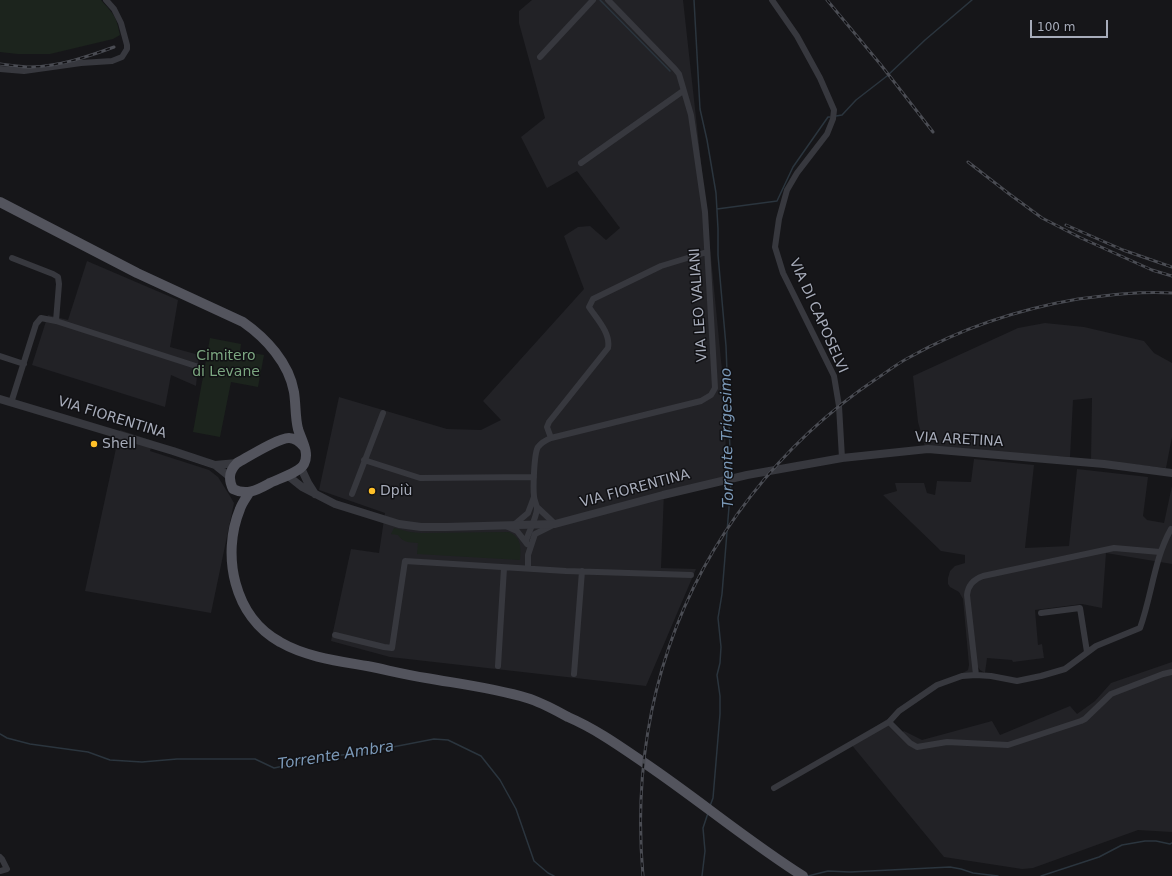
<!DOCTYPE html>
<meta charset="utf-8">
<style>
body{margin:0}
#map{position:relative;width:1172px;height:876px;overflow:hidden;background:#161619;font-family:"DejaVu Sans",sans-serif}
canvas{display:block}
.scale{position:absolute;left:1030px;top:20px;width:78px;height:18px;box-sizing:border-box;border:2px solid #a7acba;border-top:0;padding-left:5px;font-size:12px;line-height:14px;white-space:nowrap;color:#a7acba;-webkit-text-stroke:3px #111114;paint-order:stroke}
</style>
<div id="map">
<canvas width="1172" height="876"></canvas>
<div class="scale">100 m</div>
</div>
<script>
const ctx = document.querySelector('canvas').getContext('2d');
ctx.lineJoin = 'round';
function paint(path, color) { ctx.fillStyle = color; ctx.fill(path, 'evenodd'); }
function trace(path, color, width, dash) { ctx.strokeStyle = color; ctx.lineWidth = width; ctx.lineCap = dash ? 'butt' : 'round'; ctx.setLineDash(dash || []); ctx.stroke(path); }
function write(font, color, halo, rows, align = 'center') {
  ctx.font = font + ' "DejaVu Sans",sans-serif'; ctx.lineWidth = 3; ctx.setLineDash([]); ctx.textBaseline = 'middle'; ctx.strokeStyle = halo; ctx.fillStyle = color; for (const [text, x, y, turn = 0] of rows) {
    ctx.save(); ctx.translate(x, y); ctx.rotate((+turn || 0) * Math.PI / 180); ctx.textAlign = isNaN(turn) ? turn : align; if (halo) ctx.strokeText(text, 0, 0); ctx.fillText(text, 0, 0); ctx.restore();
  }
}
paint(new Path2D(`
 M532,0H683L707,217L725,401L726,479L664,492L661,568L696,569L646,686L390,657L331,641L351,549L379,553L385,513L319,490L339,397L447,429L481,430L501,420L483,401L584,289L564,236L578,227L590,226L606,240L620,228L577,171L547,188L521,137L545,118L519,23V11Z
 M87,261L178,300L170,347L199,355L196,386L171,375L165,407L32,365L48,315L68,320Z
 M1045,323L1084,327L1144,341L1154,353L1172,363V437L1166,468L1091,460L1092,398L1073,400L1070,457L925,447L918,422L913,376L1018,328Z
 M120,430L153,441L150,451L209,470L218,477L230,496L234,503L211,613L85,591Z
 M974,459L1034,465L1025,548L1069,546L1077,469L1148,477L1143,516L1147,520L1164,523L1172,486V564L1106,553L1102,608L1082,604L1035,610L1038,645L1042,644L1044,658L1013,662L1012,660L987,658L985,673L980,670L978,667L973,673L959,675L968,670L969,665L963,599L959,592L950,587L948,584V578L950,571L955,566L965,563V555L941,551L883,495L897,491L895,483H924L927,493L935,495L937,481L971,482Z
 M1172,662V832L1138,830L1033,868L1022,869L944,857L850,743L889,718L899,734L904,731L922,740L992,721L1000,735L1070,706L1077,714L1095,701L1111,683Z`), '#222226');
paint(new Path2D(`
 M0,0H101C114,15 116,15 120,35L113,39L50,54H18L0,52Z
 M210,338L241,344L240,351L264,355L258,387L231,382L220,437L193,432Z
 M394,528L410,532L421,533L509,532C522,538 521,548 520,560L417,554L418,543C410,542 403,543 398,535L391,534Z`), '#1c241d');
trace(new Path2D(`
 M600,0L670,71
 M694,0L700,109L707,140L716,193L718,229V255L726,346L731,476
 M836,116L842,115L856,100L887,76L925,40L972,0
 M717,209L777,201L793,167L828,117H830
 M0,734L7,738L30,744L88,752L110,760L142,762L177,759H255L274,768L333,756L367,752L434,739L448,740L481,756L500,780L516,809L534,861L548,873L554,876
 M710,806L713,798L720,714V696L717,675L720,663L721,647L718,618L722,594L731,482
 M702,876L705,851L703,828L708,813
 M808,876L828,871L850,872L950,867L961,869L973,873L998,876
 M1041,876L1099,857L1122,845L1145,841H1156L1170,844L1172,843`), '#2b353e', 1.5);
trace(new Path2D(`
 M772,0L797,36L820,78L834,110L833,119L827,134L797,173L787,190L779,219L775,247L783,273L834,376L839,406L842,458
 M540,57L593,0
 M0,69L24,71L81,63L112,61L122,57L127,49V45L121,23L114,9L106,0
 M581,163L683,91
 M12,258L53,274L58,277L59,284L56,321
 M0,356L24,364
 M11,403L36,324L41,318L56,321L202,368
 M551,438L547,427L549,422L608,348C611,333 596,318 589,307L593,299L661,266L707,252
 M364,460L420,478L534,477
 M352,494L383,413
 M515,524L528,513L534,497
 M506,526L517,531L527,544
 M526,541C529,531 536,519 537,509C537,504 534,501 534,496C533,488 534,453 538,447C541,443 546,440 551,438L701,401L711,395L715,388L705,212L691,115L679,74L675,69L608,0
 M528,568V555L535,534L555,524L537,507
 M1041,613L1080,608L1087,652
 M335,635L384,647L392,648L405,561L566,571L691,575
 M498,666L504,568
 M574,674L582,571
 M976,675L967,595C968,585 974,579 983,576L1114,548L1160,552
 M889,722L910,743L917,747L947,742L1008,745L1081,721L1085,719L1111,694L1163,674L1172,672
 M774,788L889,722L899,711L937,685L962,676L976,675L991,676L1017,681L1041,676L1065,669L1096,646L1140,628C1152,595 1154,559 1171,529
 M0,857L2,859L7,869L0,871`), '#37383e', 6);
trace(new Path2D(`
 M0,399L173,451L215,465L230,477
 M215,465L237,463
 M301,468L308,483L315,494
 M287,475L302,487L335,504L399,524L421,527H446L555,524L663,495L747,475L842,458L928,449L1104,464L1172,473`), '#37383e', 8);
trace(new Path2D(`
 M0,202L137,273L243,322C266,338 289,363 294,392C296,405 295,417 298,429C301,439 310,453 304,464C300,472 278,479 270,483C257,490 247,496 233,489C228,479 229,471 237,463C248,457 278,438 289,438C296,438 300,442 304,447
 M249,493C246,498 242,503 240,509C221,555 234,617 280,642C306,657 338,661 367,666C387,670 407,675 426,678C460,684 494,688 527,698C541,702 555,710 568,717C596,729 621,747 646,764C699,800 749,842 803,876`), '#53545d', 10);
const rail = new Path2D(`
 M827,0L881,65L933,132
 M0,64C10,65 21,67 31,67C60,66 87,57 114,47
 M968,162L1008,193L1042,218L1081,238L1152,270L1172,276
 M1066,225L1123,250L1172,267
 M643,876C636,798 644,721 669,647C706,538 781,443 876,379C887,372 898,363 910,357C962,328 1020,309 1078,299C1109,295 1141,291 1172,293`);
trace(rail, '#4a4c53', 3);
trace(rail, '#111114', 1.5, [4.5]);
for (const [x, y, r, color] of [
 [94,444,4,"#ffc028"],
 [372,491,4,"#ffc028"]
]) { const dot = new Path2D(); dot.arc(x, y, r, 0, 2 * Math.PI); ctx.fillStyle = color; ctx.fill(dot); trace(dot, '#111114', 1.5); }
write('14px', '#a7acba', '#111114', [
 ["VIA LEO VALIANI",699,305,-94],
 ["VIA DI CAPOSELVI",818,316,66],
 ["VIA FIORENTINA",112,418,17],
 ["VIA ARETINA",959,440,3],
 ["VIA FIORENTINA",635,489,-15]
]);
write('14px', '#7ca781', '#111114', [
 ["Cimitero",226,356],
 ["di Levane",226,372]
]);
write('14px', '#a7acba', '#111114', [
 ["Shell",102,444],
 ["Dpiù",380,491]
], 'left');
write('italic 15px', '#7b99b8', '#111114', [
 ["Torrente Trigesimo",728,438,-91],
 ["Torrente Ambra",336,756,-9]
]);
</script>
